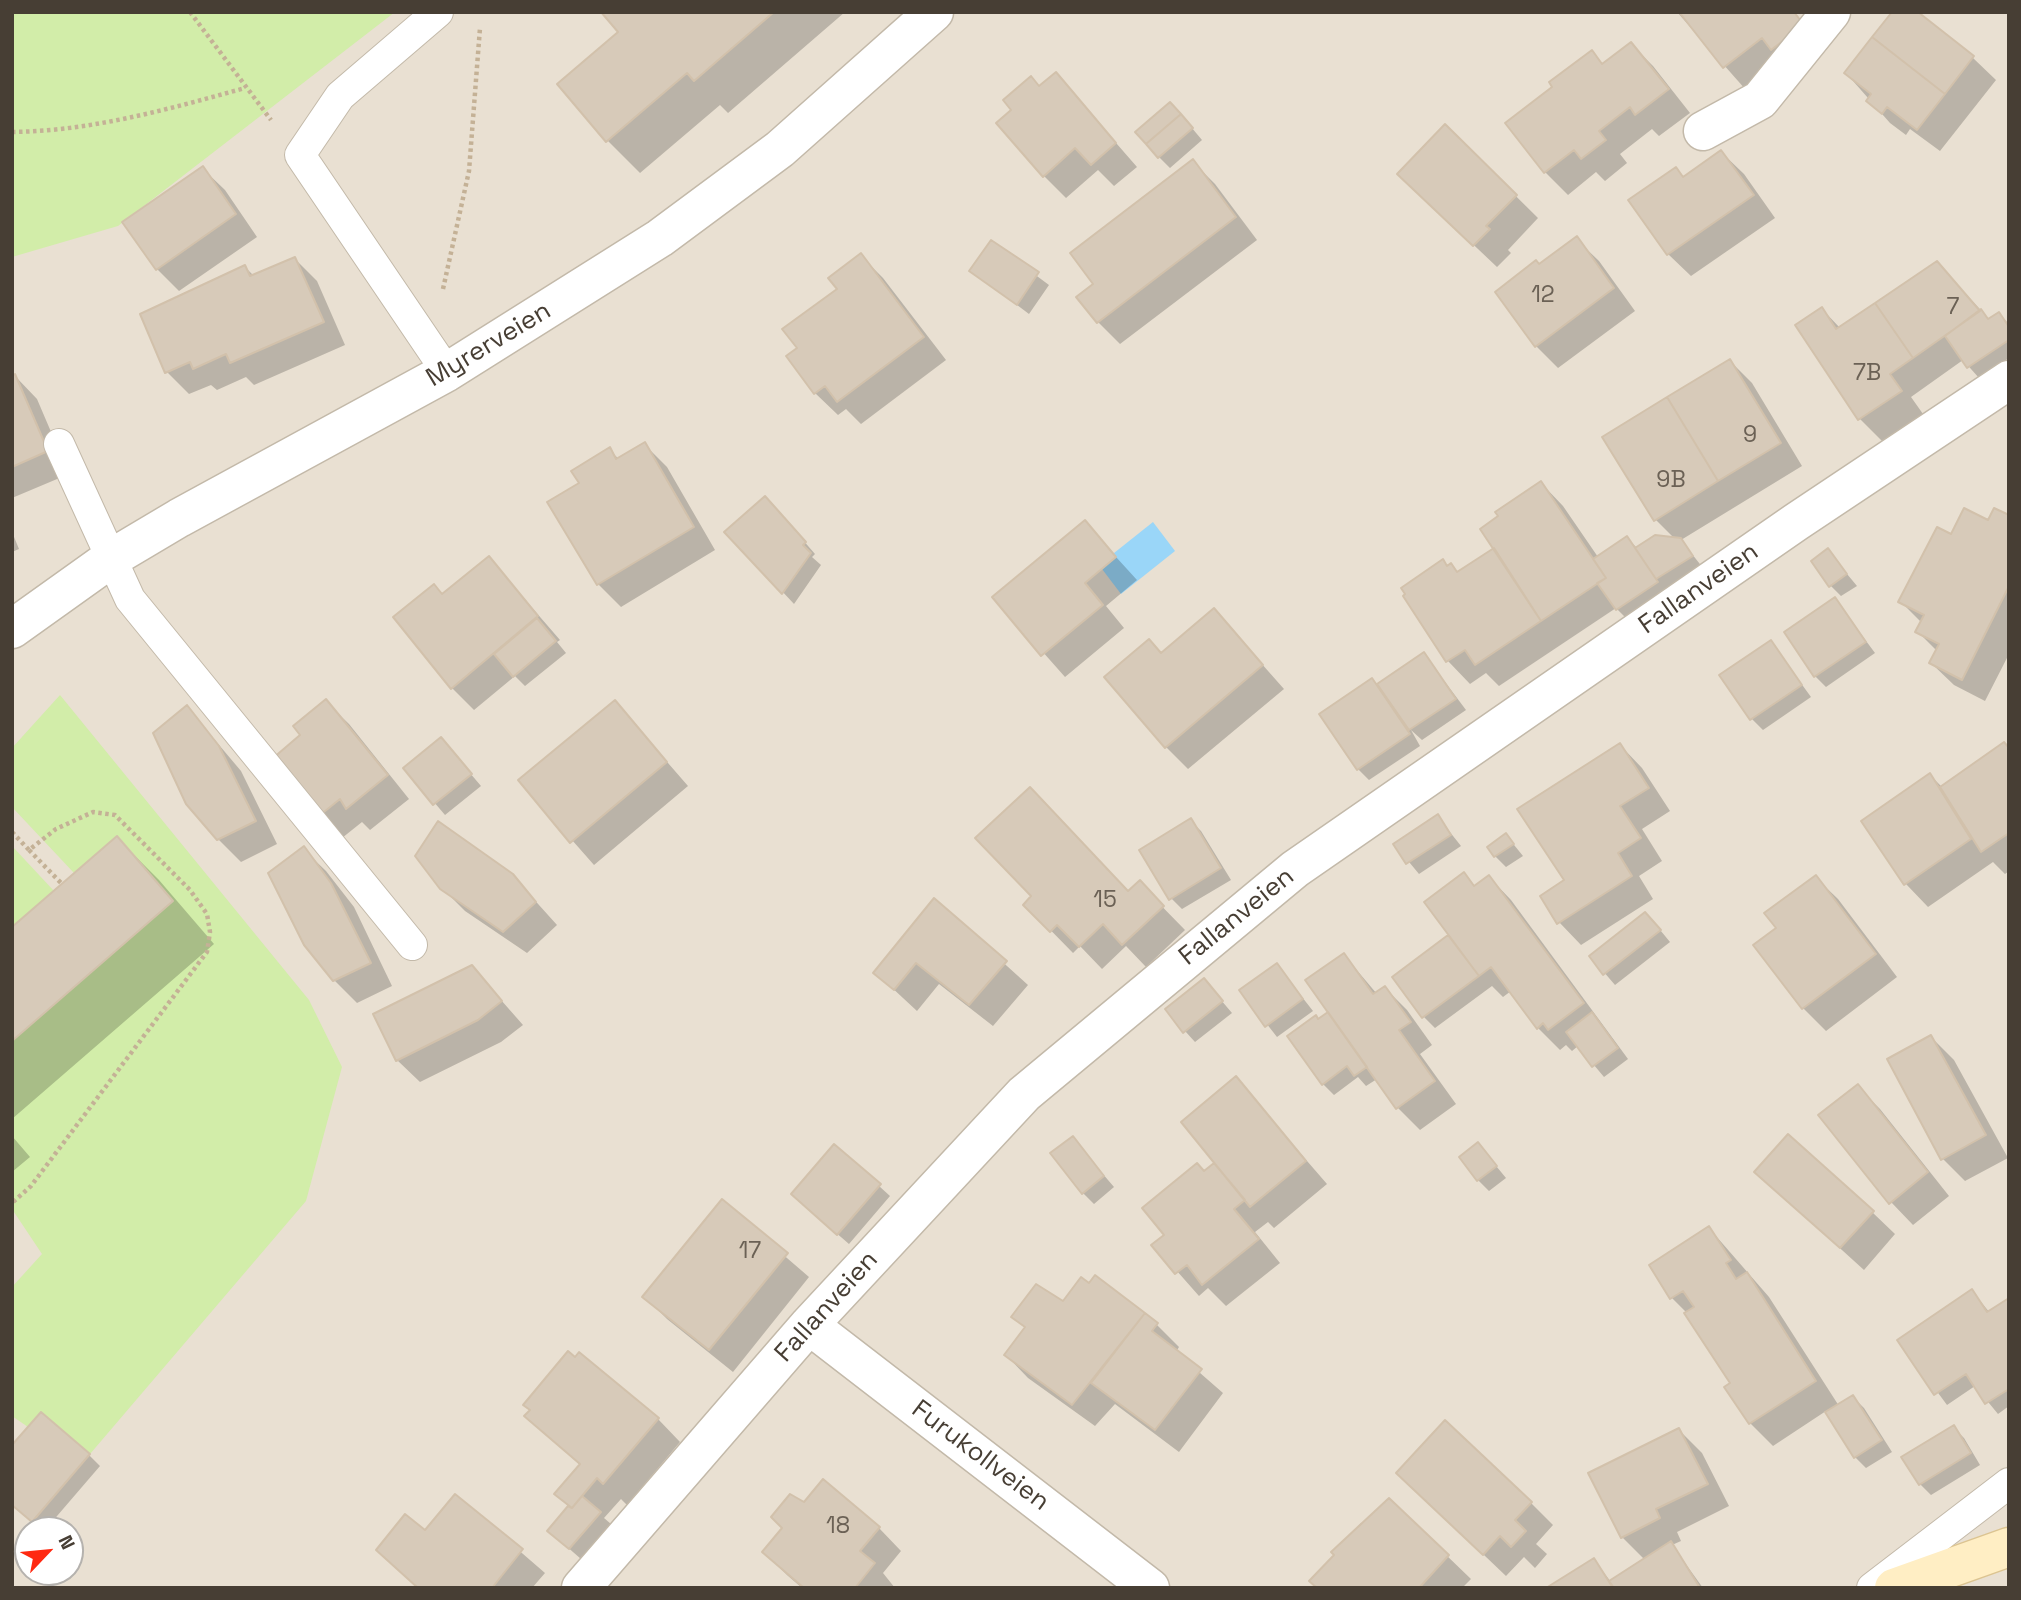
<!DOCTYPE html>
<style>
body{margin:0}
#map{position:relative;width:2021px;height:1600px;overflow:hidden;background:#f4efe4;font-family:"Space Grotesk",sans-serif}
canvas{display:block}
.frame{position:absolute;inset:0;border:14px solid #473e34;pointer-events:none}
.north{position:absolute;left:14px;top:1516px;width:70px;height:70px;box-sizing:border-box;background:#fff;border:2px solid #b5b2ae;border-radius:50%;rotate:64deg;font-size:19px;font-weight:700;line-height:28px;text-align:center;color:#473e34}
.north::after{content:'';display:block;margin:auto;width:24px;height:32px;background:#ff2911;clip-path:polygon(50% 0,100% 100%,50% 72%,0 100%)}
</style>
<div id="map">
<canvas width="2021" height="1600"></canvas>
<div class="frame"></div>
<div class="north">N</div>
</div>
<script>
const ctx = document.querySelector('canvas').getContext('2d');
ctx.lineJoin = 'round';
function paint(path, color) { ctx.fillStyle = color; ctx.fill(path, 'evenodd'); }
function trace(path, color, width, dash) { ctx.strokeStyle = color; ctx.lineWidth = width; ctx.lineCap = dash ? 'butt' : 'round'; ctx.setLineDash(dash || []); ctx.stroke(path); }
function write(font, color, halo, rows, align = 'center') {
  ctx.font = font + ' "Space Grotesk",sans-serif'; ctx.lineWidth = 5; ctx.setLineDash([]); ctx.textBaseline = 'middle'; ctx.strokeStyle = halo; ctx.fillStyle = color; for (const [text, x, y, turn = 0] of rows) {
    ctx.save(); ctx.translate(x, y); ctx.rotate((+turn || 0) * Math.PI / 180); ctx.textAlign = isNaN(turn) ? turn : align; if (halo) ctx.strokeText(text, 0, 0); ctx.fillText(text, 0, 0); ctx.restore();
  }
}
paint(new Path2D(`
 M12,12H2009V1588H12ZM28,1530H70V1572H28Z`), '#e9e0d2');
paint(new Path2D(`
 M12,12H395L118,226L12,257Z
 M60,695L309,1000L342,1067L306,1201L90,1454L41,1412L28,1427L12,1416V1287L42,1254L12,1209V1041L173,901L118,836L74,873L12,807V748Z
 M12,846L54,891L12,927Z`), '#d2eda9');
paint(new Path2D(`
 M1153,522L1175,551L1121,594L1099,565Z`), '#9ad6f8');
paint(new Path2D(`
 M603,12H845L728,113L720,105L640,173L608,141L620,32Z
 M1677,12H1793L1813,32L1746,90Z
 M1915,12L1973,58L1996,80L1940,151L1910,129L1906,135L1890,123L1846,73Z
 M1631,44L1653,66L1690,113L1659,136L1652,129L1620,154L1627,163L1605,181L1596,172L1568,195L1545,172L1508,124L1555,87L1591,52L1604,65Z
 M1056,74L1137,167L1114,186L1098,170L1066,198L1044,176L1040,87Z
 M1181,115L1202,140L1170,168L1159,157Z
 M1445,126L1538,218L1508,250L1511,253L1497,267L1422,196Z
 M1721,152L1744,174L1775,218L1691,276L1668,254L1631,201L1676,169L1684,178Z
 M1193,162L1215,184L1257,240L1120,344L1098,322L1095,284Z
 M202,168L225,190L257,237L179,291L157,269Z
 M1576,239L1599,261L1635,311L1558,368L1536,346L1539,266Z
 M991,242L1049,285L1029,314L972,271Z
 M861,256L883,278L946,360L861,424L846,409L838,415L815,393L799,349Z
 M295,259L317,281L345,345L254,385L246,377L217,390L211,385L189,394L167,372L245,267L254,276Z
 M1937,263L1990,320L1999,314L2009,324V358L1979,378L1963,360L1911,397L1923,414L1882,441L1860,419L1797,325L1822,309L1840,328Z
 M1730,361L1752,383L1802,466L1681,540L1703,568L1628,620L1616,608L1499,686L1486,673L1470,684L1448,661L1405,596L1443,562L1459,573L1496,549L1541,483L1563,506L1598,557L1627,538L1637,548L1675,539L1656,520Z
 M15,376L37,399L69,474L12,498V378Z
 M644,444L667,467L715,550L621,607L598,584L582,484L609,450L619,459Z
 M776,509L815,554L812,557L821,565L794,604L727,532Z
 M2009,517V654L1985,701L1954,685L1931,663L1937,651L1917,631L1922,623L1901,602L1951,536Z
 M1085,523L1137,580L1106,606L1124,628L1065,677L995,598Z
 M12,532L19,549L12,552Z
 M1828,551L1857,586L1841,596L1830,585Z
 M489,558L560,640L557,642L566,653L525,686L515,676L474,710L452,688L443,596Z
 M1835,599L1875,653L1826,687L1815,676Z
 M1214,610L1284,689L1188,769L1166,747L1162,654Z
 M1771,642L1811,697L1763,730L1752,719Z
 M1424,654L1466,710L1422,740L1411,730L1420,746L1369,780L1358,769L1372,681L1383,692Z
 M326,702L349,724L409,799L370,830L362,822L342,838L320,815L303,736Z
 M615,702L688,786L594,865L520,781Z
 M187,707L241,771L277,844L241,862L218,839Z
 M441,739L481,786L445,815L405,768Z
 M1620,745L1642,768L1670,811L1642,829L1662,861L1639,876L1653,899L1581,945L1559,922L1566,881Z
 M2009,749V871L2005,874L1993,862L1928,907L1906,884L1863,822L1930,775L1942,787Z
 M1438,817L1461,846L1419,874L1395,845Z
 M1190,820L1201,831L1231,880L1182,909L1171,898Z
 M1506,835L1523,856L1506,867L1495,856Z
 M117,838L159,880L214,944L12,1119V930Z
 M303,849L326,871L354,907L392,986L357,1003L334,980Z
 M1464,874L1476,887L1489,877L1511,900L1628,1059L1604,1077L1578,1046L1572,1051L1566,1045L1560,1050L1538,1028L1511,991L1503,997L1492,986L1435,1028L1424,1017L1395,977L1457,943Z
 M512,875L557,925L527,953L465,911L442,888Z
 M1815,877L1838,899L1897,977L1826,1031L1803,1008L1756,945L1778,929Z
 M1139,883L1185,930L1146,967L1126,946L1102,969L1080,946L1073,953L1026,905L1129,893Z
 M934,900L1028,985L993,1026L939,984L917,1011L875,972Z
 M1656,925L1670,942L1615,985L1591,957Z
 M1344,955L1377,994L1385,988L1407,1010L1432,1045L1420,1054L1456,1104L1420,1130L1398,1108L1377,1079L1366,1086L1358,1077L1334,1095L1323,1084L1319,1020L1330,1012Z
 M1277,965L1313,1011L1277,1037L1241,991Z
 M472,967L523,1025L501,1042L420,1082L397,1060Z
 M1204,980L1232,1013L1195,1042L1185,1031Z
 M1931,1037L1954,1060L2008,1158L1965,1181L1943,1159Z
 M1236,1079L1327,1184L1274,1228L1268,1222L1255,1232L1280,1263L1226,1306L1208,1288L1199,1296L1154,1245L1166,1235L1205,1173L1217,1163Z
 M1857,1086L1880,1109L1949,1196L1913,1225L1891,1202Z
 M12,1136L30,1157L12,1172Z
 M1072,1138L1114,1187L1094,1204L1083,1193Z
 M1478,1144L1506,1178L1489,1191L1478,1180Z
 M1756,1172L1872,1212L1895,1234L1864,1270Z
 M879,1186L890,1196L849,1244L804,1205Z
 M722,1202L809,1277L733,1372L667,1319L645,1297Z
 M1709,1228L1769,1297L1839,1406L1853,1397L1864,1408L1892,1452L1866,1468L1855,1457L1826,1411L1773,1446L1750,1423L1732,1383L1687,1313L1672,1298Z
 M1095,1277L1157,1325L1179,1347L1176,1352L1223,1393L1179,1452L1115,1404L1095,1426L1028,1378L1006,1355L1026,1329L1014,1317L1063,1303Z
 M1972,1291L1990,1313L2009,1300V1406L1998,1414L1975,1386L1947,1405L1899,1340Z
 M527,1416L658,1419L680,1442L627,1505L621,1499L604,1518L611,1524L581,1559L549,1531L569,1507L557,1494L581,1466Z
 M1953,1427L1964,1438L1980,1465L1931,1495L1920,1484Z
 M1679,1430L1702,1453L1729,1506L1677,1532L1681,1541L1672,1545L1703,1588H1550L1594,1560L1611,1582L1645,1560L1622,1537Z
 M89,1455L100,1466L45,1530L12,1505Z
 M1421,1495L1531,1503L1553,1525L1536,1544L1547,1554L1535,1568L1524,1557L1506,1576Z
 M456,1496L545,1573L532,1588H419Z
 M1389,1500L1471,1579L1462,1588H1318L1312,1581L1361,1523L1365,1526Z
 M803,1503L879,1528L901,1551L883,1573L895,1588H802L787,1575L764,1552Z`), '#0003');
const building = new Path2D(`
 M601,12H774L694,81L687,73L606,142L557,84L618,32Z
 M1679,12H1794L1804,25L1771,50L1762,38L1723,68Z
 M1892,12H1918L1974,56L1945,94L1872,37Z
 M1872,37L1945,94L1917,130L1887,107L1882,114L1866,101L1871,94L1844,73Z
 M1631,42L1669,89L1635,115L1630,107L1599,131L1606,140L1581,159L1574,150L1544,173L1505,123L1552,87L1549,82L1592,50L1602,64Z
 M1056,72L1116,143L1091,165L1075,148L1043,177L996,123L1011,110L1003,100L1031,76L1039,86Z
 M1170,102L1181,114L1146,144L1135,132Z
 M1181,114L1193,128L1158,158L1146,144Z
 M1445,124L1517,195L1486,226L1490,229L1473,246L1397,174Z
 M1721,150L1754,195L1667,255L1628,200L1676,167L1683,177Z
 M1193,159L1236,217L1097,323L1076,297L1093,284L1070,253Z
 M203,166L236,214L156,270L122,222Z
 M1577,236L1614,288L1535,347L1495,292L1536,260L1539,264Z
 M991,240L1039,272L1017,305L969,271Z
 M861,253L924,337L837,402L825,386L814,394L786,356L797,348L782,329L837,289L828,278Z
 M295,257L324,322L230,363L226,354L193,369L190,362L165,373L140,314L245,265L250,276Z
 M1937,261L1980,311L1913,358L1875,303Z
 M1875,303L1913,358L1890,374L1902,391L1858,420L1795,325L1822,307L1836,329Z
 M1981,309L1988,319L1999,312L2009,327V340L1967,368L1945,336Z
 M1730,359L1781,443L1718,481L1667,397Z
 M15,374L48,451L12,467V376Z
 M1667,397L1718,481L1654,521L1602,437Z
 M645,442L694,527L597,585L547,502L579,483L571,471L610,447L616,459Z
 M1541,481L1606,578L1541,621L1480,529L1498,516L1495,512Z
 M765,496L806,542L803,545L811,553L782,594L724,532Z
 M1964,508L1988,520L1994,508L2009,515V586L1962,680L1929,663L1939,644L1915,632L1924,615L1898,602L1937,527L1951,534Z
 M1085,520L1116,557L1085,583L1103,605L1041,656L992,597Z
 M1655,535L1681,538L1693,556L1656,579L1635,548Z
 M1627,536L1658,582L1616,610L1597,583L1606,578L1593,559Z
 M1494,548L1541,621L1475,665L1465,650L1446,662L1403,596L1405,594L1401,588L1443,559L1447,566L1451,563L1457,572Z
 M1828,548L1847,574L1829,587L1811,561Z
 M489,556L538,616L451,689L393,617L434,584L442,594Z
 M1835,597L1866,642L1814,677L1784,632Z
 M1214,608L1263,665L1165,748L1104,677L1149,639L1161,653Z
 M537,618L556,641L513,677L494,654Z
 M1771,640L1802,685L1750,720L1719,675Z
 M1424,652L1456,699L1409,730L1377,684Z
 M1372,678L1410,734L1357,770L1319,714Z
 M326,699L388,775L346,809L340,799L319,816L272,759L300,735L293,726Z
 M615,700L667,762L570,843L518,780Z
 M187,705L219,746L256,821L217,840L186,804L153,733Z
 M441,737L472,774L433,805L403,768Z
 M2004,742L2009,748V833L1981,852L1940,787Z
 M1620,743L1649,788L1620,806L1641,838L1618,853L1632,876L1557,924L1540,896L1564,880L1517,809Z
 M1930,773L1971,839L1904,885L1861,821Z
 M1030,787L1128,891L1140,880L1164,906L1122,945L1103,924L1079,947L1057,925L1050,932L1023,905L1031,896L975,838Z
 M1438,814L1451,835L1406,864L1393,844Z
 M1191,818L1221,868L1169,900L1139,850Z
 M438,821L513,874L536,902L503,932L440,889L415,856Z
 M1506,833L1514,844L1494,857L1487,847Z
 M117,836L173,901L12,1041V927Z
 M304,846L331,883L371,963L333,981L304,945L268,873Z
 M1464,872L1474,886L1489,875L1584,1003L1548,1030L1543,1023L1537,1029L1491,967L1479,976L1424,902Z
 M1816,875L1876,954L1802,1009L1753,945L1776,928L1764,913Z
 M934,898L1007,961L969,1005L916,963L894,990L873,973Z
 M1645,912L1661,930L1603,975L1589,956Z
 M1448,935L1479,976L1422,1018L1392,977Z
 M1344,953L1373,994L1385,986L1411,1022L1399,1030L1435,1081L1396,1109L1305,980Z
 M1277,963L1303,999L1265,1027L1239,990Z
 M472,965L502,1001L478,1020L396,1061L373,1014Z
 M1204,978L1223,1001L1183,1033L1165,1009Z
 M1328,1012L1367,1067L1354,1076L1347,1066L1322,1085L1287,1036L1316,1015L1318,1019Z
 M1592,1012L1618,1048L1592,1067L1566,1032Z
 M1931,1035L1986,1135L1941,1160L1887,1059Z
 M1236,1076L1306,1161L1250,1207L1181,1122Z
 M1858,1084L1928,1172L1889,1204L1818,1115Z
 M1788,1134L1874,1211L1840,1248L1754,1172Z
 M1073,1136L1104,1176L1082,1194L1050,1153Z
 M1478,1142L1497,1166L1477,1181L1459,1157Z
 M834,1144L881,1184L837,1235L791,1194Z
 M1197,1163L1204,1171L1214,1163L1245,1200L1234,1209L1259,1239L1202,1285L1187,1265L1175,1274L1151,1245L1164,1235L1142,1208Z
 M722,1199L788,1253L709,1350L642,1297Z
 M1709,1226L1731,1260L1726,1263L1736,1279L1747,1272L1816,1381L1749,1424L1724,1387L1730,1383L1684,1313L1694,1307L1683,1291L1670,1299L1649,1265Z
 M1095,1275L1145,1313L1072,1405L1004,1355L1025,1327L1011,1317L1036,1284L1063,1301L1081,1277L1089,1283Z
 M1972,1289L1987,1312L2009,1298V1389L1985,1404L1966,1374L1934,1395L1897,1340Z
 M1145,1313L1158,1323L1152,1331L1202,1369L1155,1430L1091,1383Z
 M568,1351L575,1357L579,1352L659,1418L603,1484L597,1478L572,1508L554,1494L580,1464L524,1416L530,1410L523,1405Z
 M1853,1395L1882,1440L1854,1458L1825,1412Z
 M41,1412L90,1454L32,1522L12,1505V1445Z
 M1445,1420L1532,1502L1515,1520L1526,1531L1511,1547L1500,1536L1483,1555L1396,1473Z
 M1954,1425L1971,1453L1919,1485L1901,1457Z
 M1679,1428L1708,1484L1656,1509L1660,1518L1621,1538L1588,1473Z
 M823,1479L880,1527L860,1551L875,1563L855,1588H804L762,1552L782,1528L771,1517L790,1494L804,1502Z
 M455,1494L523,1549L492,1588H418L376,1550L405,1514L425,1530Z
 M582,1496L601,1512L569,1549L547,1531L568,1506L572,1508Z
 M1389,1498L1449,1555L1419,1588H1317L1309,1581L1334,1555L1331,1552Z
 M1671,1541L1700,1588H1614L1609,1581Z
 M1594,1558L1613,1588H1546Z`);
paint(building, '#d7cab9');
trace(building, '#d2c1ab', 2);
const lane = new Path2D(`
 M438,12L340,96L300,155L447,372
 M59,444L130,599L412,945
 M1872,1588L2009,1483`);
const street = new Path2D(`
 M1703,131L1760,100L1831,12
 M12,629L110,559L179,518L447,372L660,238L780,149L934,12
 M809,1325L1150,1588
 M581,1588L809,1325L1024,1094L1295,869L1796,522L2009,380`);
const secondary = new Path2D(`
 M1894,1588L2009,1547`);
trace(lane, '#c3b9a9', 32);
trace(street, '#c3b9a9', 41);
trace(secondary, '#dcc491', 41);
trace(new Path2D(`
 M190,12L271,120
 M12,132C92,131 169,109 245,88
 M443,289L469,171L480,28
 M12,832L29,850L56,829L93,812L115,815L190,890L207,914L210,932L207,952L31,1186L12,1203
 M29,850L62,884`), '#c4b196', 4.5, [3.5, 3.5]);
trace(lane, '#fff', 30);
trace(street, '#fff', 38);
trace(secondary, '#ffeec4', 38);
write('23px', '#6b6155', null, [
 ["12",1543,296],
 ["7",1953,308],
 ["7B",1867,374],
 ["9",1750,436],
 ["9B",1671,481],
 ["15",1105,901],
 ["17",750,1252],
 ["18",838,1527]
]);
write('26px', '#473e34', '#fff', [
 ["Myrerveien",489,345,-31],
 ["Fallanveien",1699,589,-35],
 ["Fallanveien",1237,917,-39],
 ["Fallanveien",827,1307,-48],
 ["Furukollveien",980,1456,37]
]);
</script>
